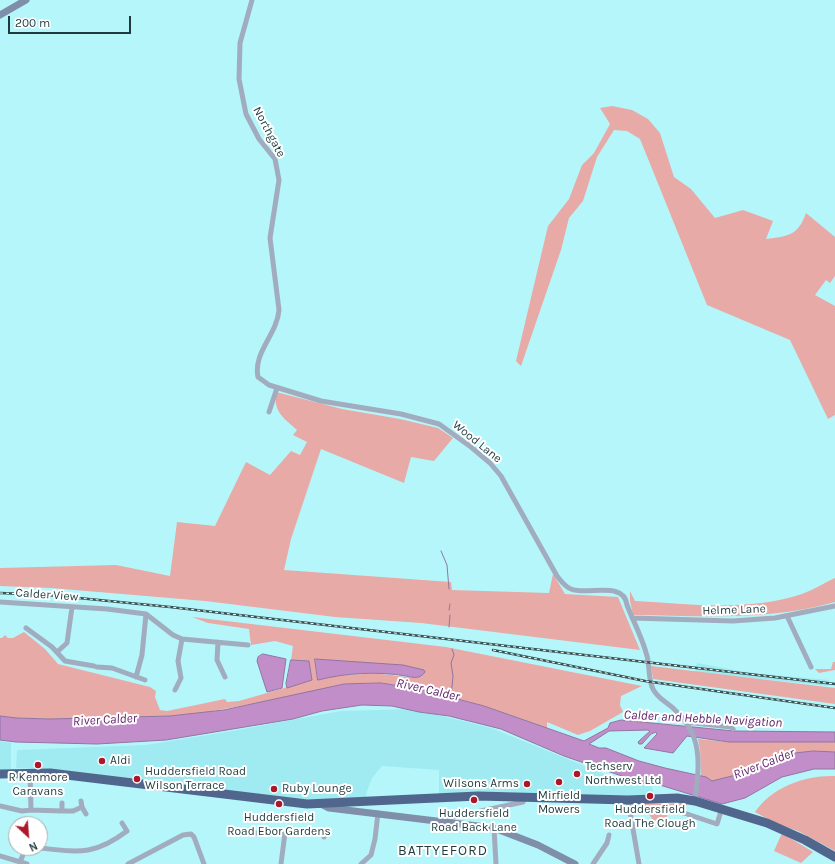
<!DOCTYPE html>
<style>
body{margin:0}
#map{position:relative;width:835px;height:864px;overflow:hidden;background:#b5f6fb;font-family:Karla,sans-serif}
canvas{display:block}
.north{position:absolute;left:8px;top:816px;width:40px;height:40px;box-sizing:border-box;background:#fff;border:1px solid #a5b0b1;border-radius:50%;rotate:154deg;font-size:11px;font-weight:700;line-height:16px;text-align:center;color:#1f3a3c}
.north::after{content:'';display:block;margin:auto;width:14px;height:18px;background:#ac182a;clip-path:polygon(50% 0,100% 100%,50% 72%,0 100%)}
.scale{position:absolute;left:8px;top:16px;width:123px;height:18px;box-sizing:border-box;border:2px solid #1f3a3c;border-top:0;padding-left:5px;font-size:12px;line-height:14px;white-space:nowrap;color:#1f3a3c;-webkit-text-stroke:3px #fff;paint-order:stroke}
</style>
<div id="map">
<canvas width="835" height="864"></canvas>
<div class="north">N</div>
<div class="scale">200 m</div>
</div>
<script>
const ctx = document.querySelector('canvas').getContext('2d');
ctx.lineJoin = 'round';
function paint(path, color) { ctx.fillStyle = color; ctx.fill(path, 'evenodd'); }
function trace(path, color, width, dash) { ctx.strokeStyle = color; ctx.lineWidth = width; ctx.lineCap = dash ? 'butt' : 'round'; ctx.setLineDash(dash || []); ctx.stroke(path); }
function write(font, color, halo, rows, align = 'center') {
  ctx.font = font + ' Karla,sans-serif'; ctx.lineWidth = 4; ctx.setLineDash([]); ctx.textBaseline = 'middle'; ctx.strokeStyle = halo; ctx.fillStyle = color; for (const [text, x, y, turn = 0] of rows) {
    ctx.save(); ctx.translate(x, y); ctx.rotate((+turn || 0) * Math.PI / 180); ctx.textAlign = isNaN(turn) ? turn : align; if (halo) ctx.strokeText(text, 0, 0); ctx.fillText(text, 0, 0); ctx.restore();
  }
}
paint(new Path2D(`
 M697,663L750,673L829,680L828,686L695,672Z
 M413,709L491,728L617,779L621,776L646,785L651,784L654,794L632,798L439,794V770L382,766L372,778L367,791L366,798L310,801L47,769L16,768L17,750L146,745L232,731L341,711Z
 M0,741L11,743V771H0Z`), '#9febf1');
paint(new Path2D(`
 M612,106L632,110L648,119L660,133L674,177L691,189L715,218L743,210L773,221L766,239C788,236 798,236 806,213L835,237V276L830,283L826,280L815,295L835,306V415L828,419L790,340L707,305L640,139L627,131L614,130L597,157L583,201L569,218L561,250L521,366L516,361L548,226L569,199L582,165L594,153L610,124L600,108Z
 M276,392L342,409L400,419L438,428L453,438L434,461L411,457L404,483L321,449L291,539L284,570L451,582L452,590L549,593L553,574L565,594L618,597L640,650L421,623L335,617L205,601L51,588L0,586V568L116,565L170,576L177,522L215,526L246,462L270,475L291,451L300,455L307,442L293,435L297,430C284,418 273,412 276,392Z
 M835,578V602C769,621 701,616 633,615L630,601V591L635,601C691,604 747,612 802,594C813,590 824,583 835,578Z
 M192,617L446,647L642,686L621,696L620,705L623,712L590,731L578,735L547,722V728L484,706L419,689L381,683L344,684L295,696L202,713L170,716L49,719L17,718L0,716V638H2L5,635L8,638H13L24,632L45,649L58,664L150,687L156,691L155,697L160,710L167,711L225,699L227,702L239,701L312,680L309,661L291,660L293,646L275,641L251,645L249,629L208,623ZM315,659L422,676C409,680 393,674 380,674C359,673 338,676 318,679Z
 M833,662H835V670L819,673L815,669H831Z
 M651,666L835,688V704L653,679Z
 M698,739L729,742H835V752C812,750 790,753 767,760C751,766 730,784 712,781C708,780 705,777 701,776L700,749Z
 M835,776V851L798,831L777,824L755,812C772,787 805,775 835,776Z
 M688,803L683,811H668L666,821L653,820L642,804Z
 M782,833L813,852L801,863L774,851Z`), '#e8aaa6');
const water = new Path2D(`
 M263,654L286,659L282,688L267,692L257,661L258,657Z
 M315,659L403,665L424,670L425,672C420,679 414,678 406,676C378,671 345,673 318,680Z
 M291,660L309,661L312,680L287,688L286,684Z
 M381,683L419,689L484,706L584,741L608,728L610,723L621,720L734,731L835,732V742H729L687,736L673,753L644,748L657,734L656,732L651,734L642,744H639L638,742L650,731L648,730L609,731L589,744L599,748H606L639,761L665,768L706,777L712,781L740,774L766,761L795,753L813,751L835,752V769H814L782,777L745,798L722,804L650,782L645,784L564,756L501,729L449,716L419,712L392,706L362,705L322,711L293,719L166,740L97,744L16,742L0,740V716L17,718L49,719L170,716L224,710L344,684Z`);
paint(water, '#c28eca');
trace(water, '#91759f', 1);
trace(new Path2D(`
 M441,551L447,565L449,589
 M449,610L450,604
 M449,627L450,615
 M451,697L453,676L451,663L454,655L452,649`), '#91759f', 1);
trace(new Path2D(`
 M252,0L240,43L239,79L246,114L259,139L275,159L279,180L270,238L279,310C277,335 253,352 258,377L269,385L321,401L401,414L439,424L471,447L490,463L501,476L557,576C561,581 565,587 571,589C587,596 624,580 627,605C633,621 643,639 647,656C650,666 648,680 653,689C657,698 668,703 675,710C704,737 699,765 695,801
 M269,412L277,388
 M0,602L107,609L146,614L173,635L182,639L248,645
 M787,616L811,667
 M632,618L733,621L775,618L835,606
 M26,628L52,647L65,661L94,666
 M218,642L217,660L225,677
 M57,652L67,643L72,607
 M97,667L112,668L145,680
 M136,677L142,655L146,614
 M175,690L181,678L178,661L182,639
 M686,722L731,727L733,729
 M30,772L31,810L62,811
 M628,800L639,864
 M62,803V811H73L82,807L81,801
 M0,806L22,811L31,810
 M82,807L86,814
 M684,813L717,824L722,808
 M447,822V819L453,817L523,802L525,797
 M494,828L496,864
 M254,833H324V837
 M40,848C78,852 94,856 127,831L122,823
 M0,856L27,864
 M20,862L25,850L29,848
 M128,864L183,835L191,834L194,837L204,864
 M281,864L285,833
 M361,864L371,855L375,839L378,813
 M593,864L607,843L609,835`), '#a1acbf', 5);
trace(new Path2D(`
 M0,15L26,0
 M321,804L329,808L494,828L538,845L575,864`), '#7f8ea9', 7);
trace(new Path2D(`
 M0,774L50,773L307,804L478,796L628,800L677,798L695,801L767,823L805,840L835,857`), '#51668c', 9);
const rail = new Path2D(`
 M0,593L48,595L170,607L835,684
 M493,650L645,681L835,708`);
trace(rail, '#335355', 2.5);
trace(rail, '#fff', 1, [3]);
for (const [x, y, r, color] of [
 [102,761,4,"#ac182a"],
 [38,765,4,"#ac182a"],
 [577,774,4,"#ac182a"],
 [137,779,4,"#ac182a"],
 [559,782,4,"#ac182a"],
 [527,784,4,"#ac182a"],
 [274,789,4,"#ac182a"],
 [650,796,4,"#ac182a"],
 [474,800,4,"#ac182a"],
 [279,804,4,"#ac182a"]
]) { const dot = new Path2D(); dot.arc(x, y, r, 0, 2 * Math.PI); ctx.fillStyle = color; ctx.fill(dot); trace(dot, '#fff', 1.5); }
write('12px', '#1f3a3c', '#fff', [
 ["Northgate",269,132,62],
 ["Wood Lane",477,442,39],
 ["Calder View",47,595,4],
 ["Helme Lane",734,610,-2]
]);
write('12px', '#1f3a3c', '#fff', [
 ["Aldi",110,761,"left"],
 ["Techserv",585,767,"left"],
 ["Northwest Ltd",585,781,"left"],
 ["Huddersfield Road",145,772,"left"],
 ["Wilson Terrace",145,786,"left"],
 ["R Kenmore",38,778],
 ["Caravans",38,792],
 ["Wilsons Arms",519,784,"right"],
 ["Ruby Lounge",282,789,"left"],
 ["Mirfield",559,796],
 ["Mowers",559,810],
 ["Huddersfield",650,810],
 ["Road The Clough",650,824],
 ["Huddersfield",474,814],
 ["Road Back Lane",474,828],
 ["Huddersfield",279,818],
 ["Road Ebor Gardens",279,832]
]);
write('italic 13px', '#61226a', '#fff', [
 ["River Calder",428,690,13],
 ["Calder and Hebble Navigation",703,719,3],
 ["River Calder",105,720,-3],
 ["River Calder",764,764,-21]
]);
ctx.letterSpacing = '1px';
write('14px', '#1f3a3c', '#fff', [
 ["BATTYEFORD",443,851]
]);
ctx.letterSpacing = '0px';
</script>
